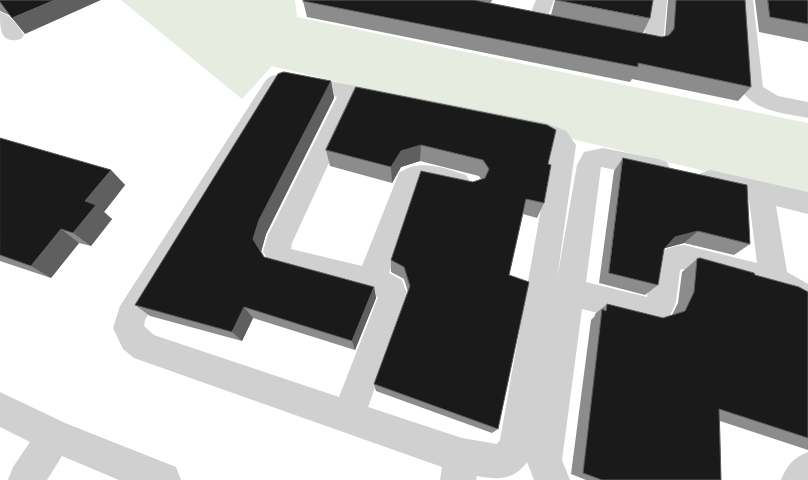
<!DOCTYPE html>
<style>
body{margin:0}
canvas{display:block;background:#fff}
</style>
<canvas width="808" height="480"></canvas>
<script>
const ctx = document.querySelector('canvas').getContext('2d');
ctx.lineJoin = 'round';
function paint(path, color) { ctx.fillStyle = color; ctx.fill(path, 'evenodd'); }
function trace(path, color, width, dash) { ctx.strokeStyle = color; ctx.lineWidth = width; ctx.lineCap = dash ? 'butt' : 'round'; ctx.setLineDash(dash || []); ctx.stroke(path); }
paint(new Path2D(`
 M121,0H295L297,17L808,123V196L272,66L242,99Z`), '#e6ecdf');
paint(new Path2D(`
 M536,0H554L545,24L538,26L531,24L528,20Z
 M649,0H667L663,44L660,49L653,51L618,43L615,38L618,33L625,32L644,36Z
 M735,0H753L763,87L778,96L808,102V118C785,113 754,112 741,89Z
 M0,12C11,15 18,26 24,35L21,39C0,45 0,28 0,12Z
 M289,73L546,123L566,131L576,145L557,279L577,165L584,152L603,148L658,159L667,162L670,169L667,176L658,179L601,167L586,282L647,297C651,268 648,248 684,245L757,263L749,200L701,187L697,180L701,173L710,170L808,192V214L776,206L787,272L808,284V313L767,291L684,269L680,270L676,302L668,320L649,326L582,309L562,460L570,480H534L527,462C514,480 499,480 477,476L476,480H440L442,467L134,358L123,349L113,328L120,306L266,80L271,76ZM289,87L337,97L268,235L263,251L272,268L378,297L339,397L154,335L144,326L145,320L282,90ZM357,102L541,140L552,146L500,440L497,444L462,438L368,407L408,297L402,280L389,273L419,186C434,181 450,195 466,189L470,182L466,175C445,168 419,158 399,173L362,266L291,249L292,243Z
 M0,392L65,423L176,467L181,480H119L62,456L47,480H8L13,467L30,442L0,427Z
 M808,452V480H781C787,465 793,458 808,452Z`), '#d0d0d0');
paint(new Path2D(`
 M0,0L25,34L11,16L0,11Z
 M304,0H492L491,3L551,15L555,0L650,18L643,33L662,37H665L668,0H745L751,87L738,101L632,79L630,82L307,17L303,1Z
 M755,0H808V42L759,32Z
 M331,81L334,98L266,234L261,252L264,257L374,287L376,298L355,350L253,318L242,341L150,316L135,305Z
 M356,87L548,164L544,203L537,218L523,214L509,275L498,429L492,433L376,391L374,384L408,292L404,279L391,272V260L473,182L481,179L479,176L420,161L401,167L392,183L330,166L326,150Z
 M0,138L111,170L125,185L104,212L112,219L91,246L79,243L51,278L0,261Z
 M623,158L750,244L734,255L684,243L665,248L664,249L658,285L645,295L599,283L614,171Z
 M697,259L755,275L808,292V450L720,421L721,480H586L571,474L591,320L595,316V314L607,304L663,318L672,315L678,303L682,272Z`), '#8c8c8c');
paint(new Path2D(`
 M55,0H101L25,34L12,18Z
 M331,81L334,98L266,234L261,252L253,239L259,220Z
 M421,145L420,161L401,167L392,183L391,167L401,151Z
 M111,170L125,185L104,212L112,219L91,246L73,233L85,201Z
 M61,229L79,243L51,278L31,266Z
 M698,231L684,243L662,249L675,237Z
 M374,287L376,298L355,350L352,341Z
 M244,307L253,318L242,341L232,332Z`), '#5f5f5f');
const building = new Path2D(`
 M0,0H55L12,18L0,2Z
 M304,0H474L662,37L669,35L674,29L676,0H745L751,87L638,63V67L303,1Z
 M556,0H653L650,18Z
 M768,0H808V24L770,17Z
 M284,72L331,81L259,220L253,239L264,257L374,287L352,341L244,307L232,332L135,305L278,74Z
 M356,87L547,125L556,130L548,164L551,165L544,203L526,199L509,275L529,282L498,429L374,384L410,286L404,267L391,260L421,171L473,182L485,178L489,169L483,160L421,145L401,151L391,167L326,150Z
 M0,138L111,170L85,201L96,205L73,233L61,229L31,266L0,255Z
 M623,158L747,185L750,244L698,231L675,237L664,249L658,285L609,273Z
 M700,258L754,273L755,275L799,287L808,292V438L719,409L721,480H602L583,473L602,309L606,311L607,304L663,318L685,311L694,292L697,259Z`);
paint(building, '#1a1a1a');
trace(building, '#5f5f5f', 1);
</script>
